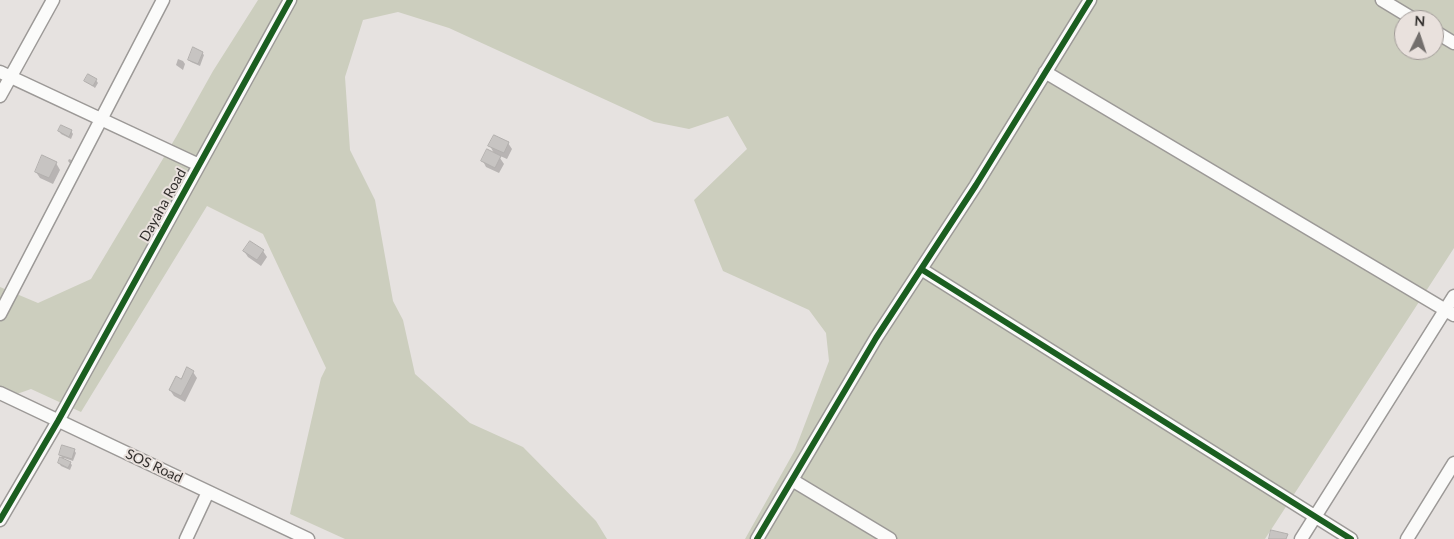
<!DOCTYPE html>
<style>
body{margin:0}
#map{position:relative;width:1454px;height:539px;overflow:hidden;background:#e6e2e0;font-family:Lato,sans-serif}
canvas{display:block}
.north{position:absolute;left:1394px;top:10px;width:50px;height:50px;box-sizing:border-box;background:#e9e1dd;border:1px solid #a09a97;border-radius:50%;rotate:4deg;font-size:14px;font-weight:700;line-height:20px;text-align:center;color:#33302e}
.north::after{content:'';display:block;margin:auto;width:18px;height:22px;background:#726e6c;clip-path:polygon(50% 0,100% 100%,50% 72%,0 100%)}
</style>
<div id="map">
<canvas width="1454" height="539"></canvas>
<div class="north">N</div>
</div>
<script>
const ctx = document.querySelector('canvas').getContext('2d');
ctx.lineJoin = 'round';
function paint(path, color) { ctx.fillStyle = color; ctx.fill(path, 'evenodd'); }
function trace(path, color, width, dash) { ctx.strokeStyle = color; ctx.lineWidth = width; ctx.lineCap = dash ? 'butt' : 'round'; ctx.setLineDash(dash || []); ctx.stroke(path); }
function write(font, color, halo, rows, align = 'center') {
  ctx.font = font + ' Lato,sans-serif'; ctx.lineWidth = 4; ctx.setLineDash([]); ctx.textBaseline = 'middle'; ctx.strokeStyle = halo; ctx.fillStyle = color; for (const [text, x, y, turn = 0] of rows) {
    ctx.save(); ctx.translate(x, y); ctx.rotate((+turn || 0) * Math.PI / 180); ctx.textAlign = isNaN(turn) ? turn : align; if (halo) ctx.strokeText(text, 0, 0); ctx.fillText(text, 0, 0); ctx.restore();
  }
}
paint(new Path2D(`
 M258,0H1454V248L1265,539H745L795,450L829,361L826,333L809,310L723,271L694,200L747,149L728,116L689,129L654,122L449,28L398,12L363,20L345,77L350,150L375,200L393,301L403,320L415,374L470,423L523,447L596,521L607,539H345L290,514L321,378L326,368L263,234L207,206L81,412L31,389L0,400V287L38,303L91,279L176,137L213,71ZM1404,20H1434V50H1404Z`), '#cccebe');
paint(new Path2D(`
 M202,53L204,55L200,66L191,62L189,60Z
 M178,59L183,61L185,64L183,70L176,65Z
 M96,80L98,83L95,88L86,81Z
 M59,131H71L73,134L71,139L61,134Z
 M508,143L512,149L507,159L498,155L504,164L499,173L486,167L483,161L495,155L490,146Z
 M69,159L74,161L73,167L68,161Z
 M56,163L60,170L53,184L40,178L36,172Z
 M244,251H263L267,257L261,266L248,257Z
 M193,372L197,378L185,402L174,396L170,390Z
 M74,450L76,453L73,461L64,458V460L70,463L72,465L70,470L61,466L59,463L62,457L60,455Z`), '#0003');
const building = new Path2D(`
 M193,47L203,52L198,64L188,60Z
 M88,74L97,79L93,86L84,81Z
 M61,125L72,130L69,137L58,131Z
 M494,135L509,142L504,153L488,146Z
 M487,149L501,156L495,168L481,161Z
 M42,155L57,162L49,178L35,172Z
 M250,241L264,250L257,260L243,251Z
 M187,367L194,371L181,396L169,390L176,376L181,379Z
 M62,445L75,449L72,459L59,455Z
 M60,457L71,462L68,468L58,463Z
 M1271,530L1288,534L1286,539H1269Z`);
paint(building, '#c7c4c2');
trace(building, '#b2afad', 1);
const minor = new Path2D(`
 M1382,0L1415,20
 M1434,31L1454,43
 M0,72L199,165
 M1045,72L1454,315
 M0,96L53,0
 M921,269L1351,539
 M0,314L163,0
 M0,393L308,539
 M792,480L890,539
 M0,520L58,421L290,0
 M186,539L208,492
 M757,539L876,338L976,185L1090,0
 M1301,539L1454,296
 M1407,539L1454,463`);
trace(minor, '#9c9997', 15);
trace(minor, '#fbfbfa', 12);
trace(new Path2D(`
 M921,269L1351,539
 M0,520L58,421L290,0
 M757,539L876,338L976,185L1090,0`), '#1b5e20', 6);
write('14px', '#33302e', '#e9e1dd', [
 ["Dayaha Road",163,205,-61],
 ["SOS Road",154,466,25]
]);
</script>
